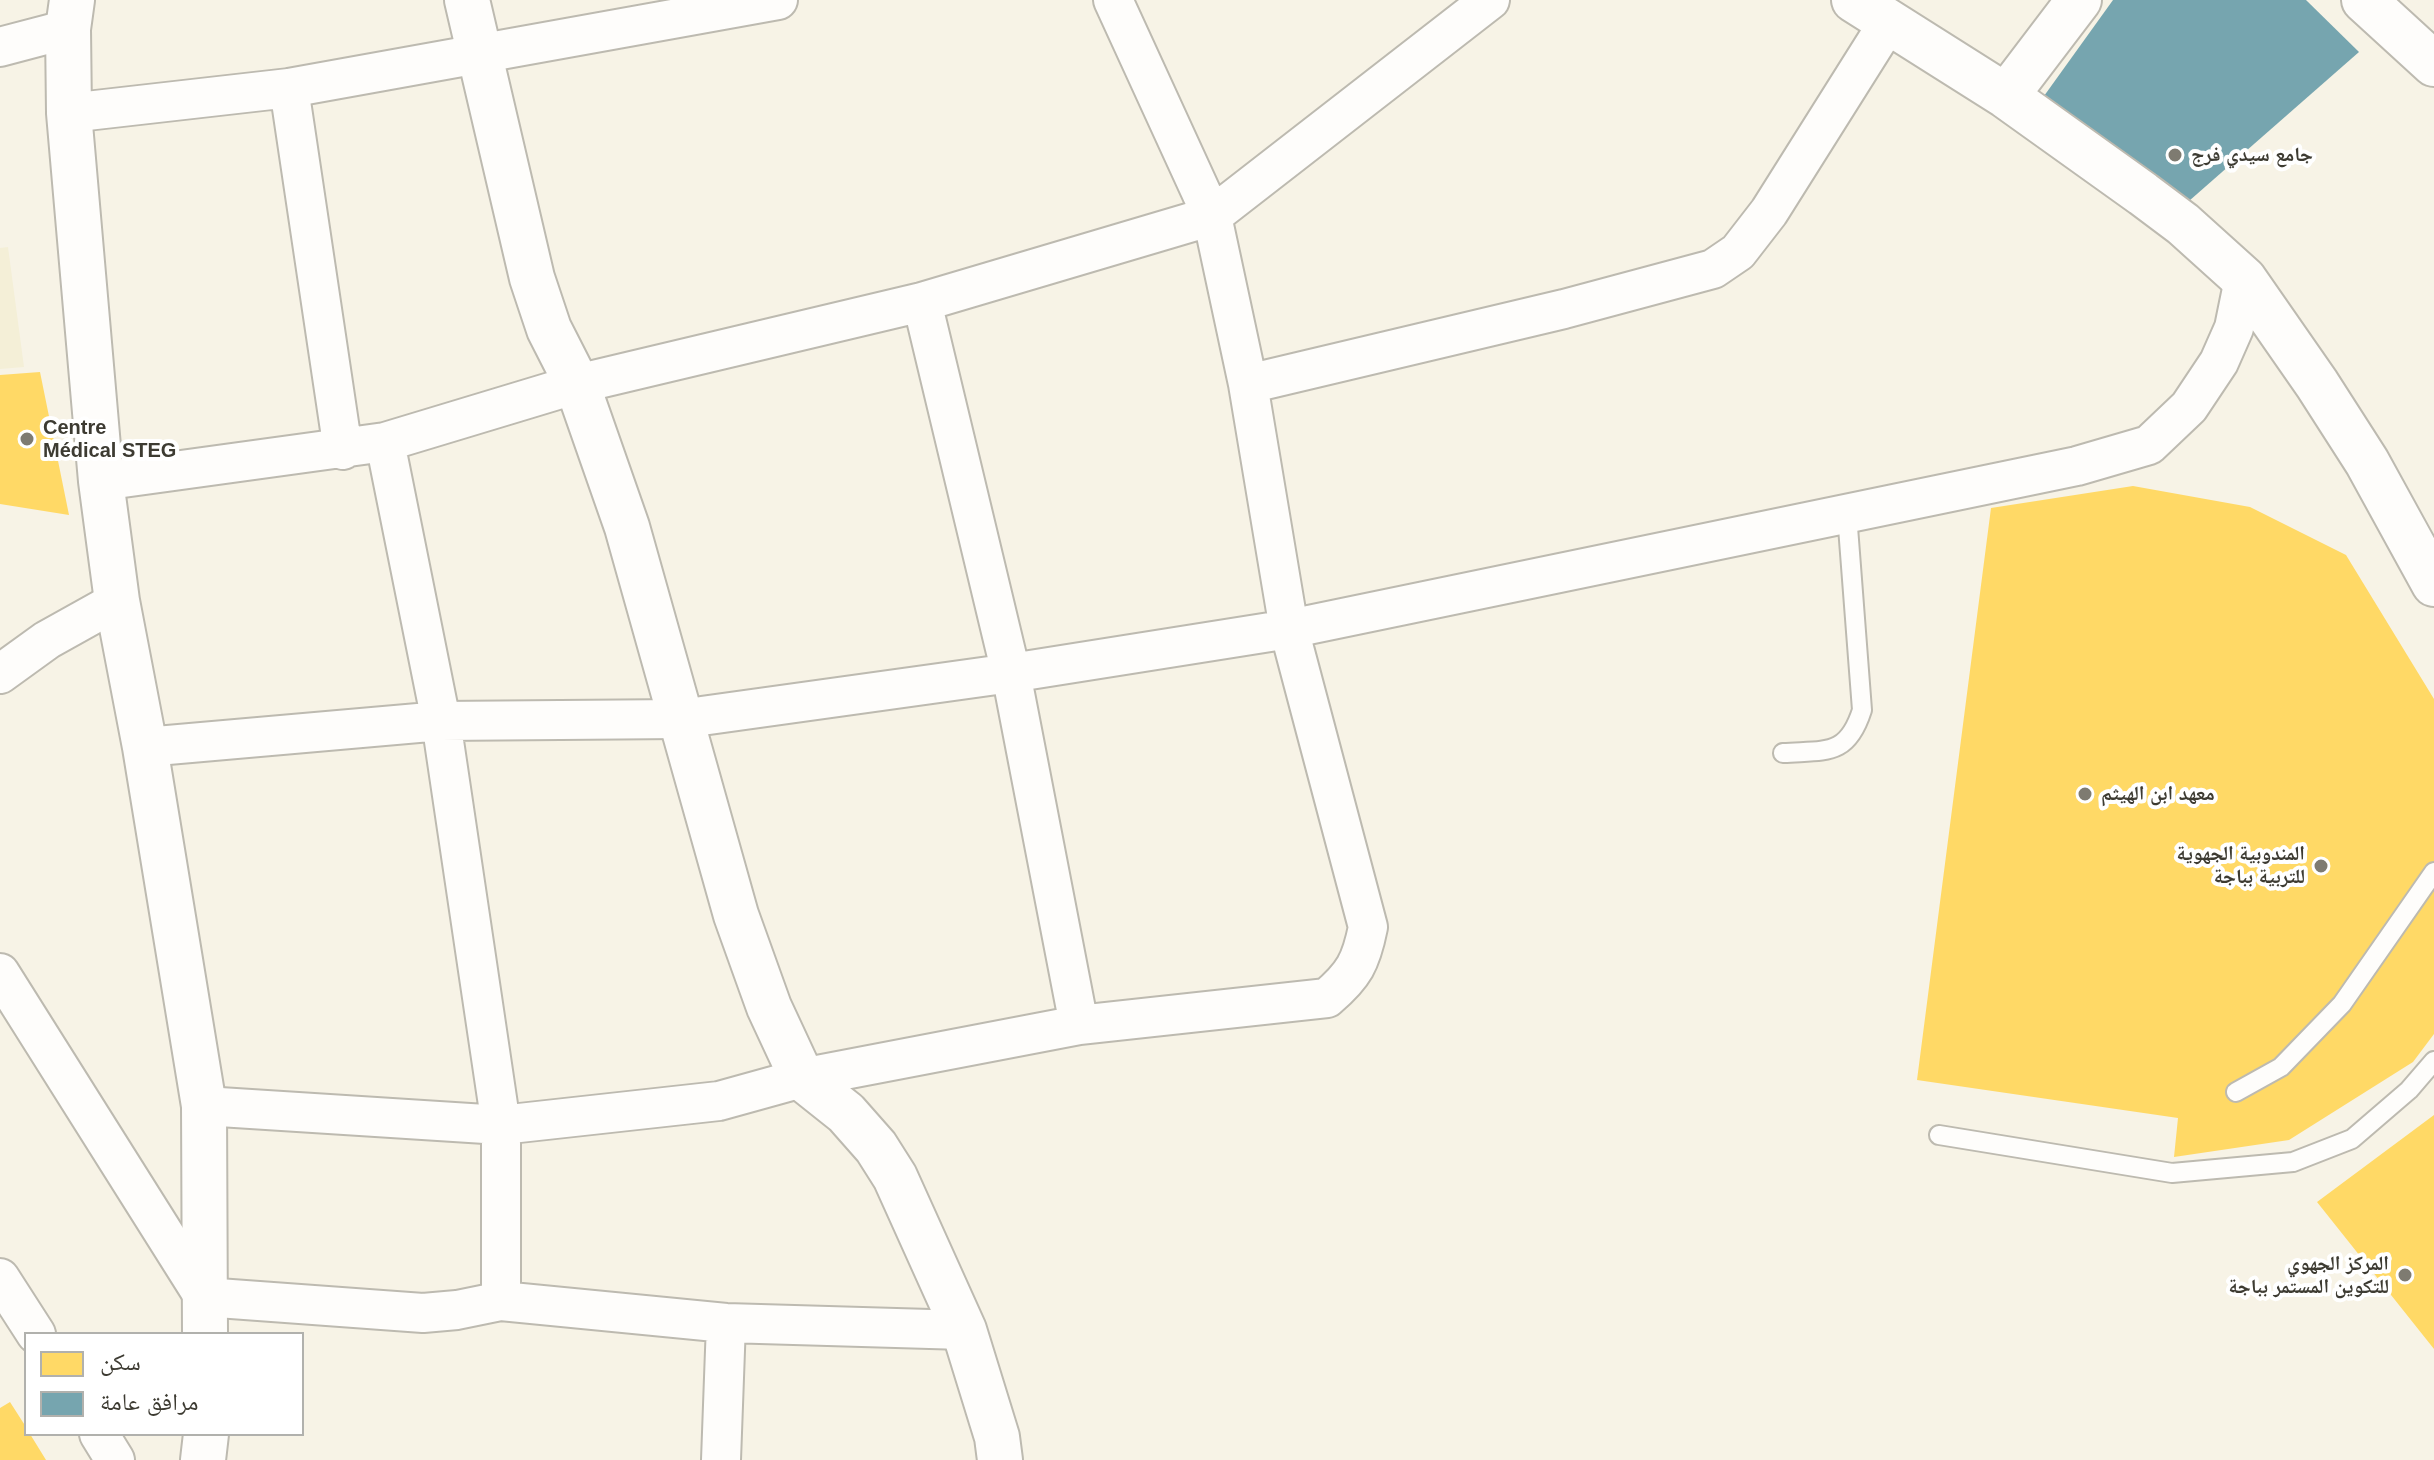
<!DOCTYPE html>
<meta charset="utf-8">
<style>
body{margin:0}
#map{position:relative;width:2434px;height:1460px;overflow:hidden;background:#f7f3e6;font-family:Arial,"Noto Naskh Arabic",sans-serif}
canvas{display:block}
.legend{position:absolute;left:24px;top:1332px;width:280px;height:104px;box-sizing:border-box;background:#fff;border:2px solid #b1b1ad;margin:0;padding:10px 14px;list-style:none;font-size:24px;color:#3d3b32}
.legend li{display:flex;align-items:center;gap:16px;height:40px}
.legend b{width:40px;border:2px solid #b1b1ad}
</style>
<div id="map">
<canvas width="2434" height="1460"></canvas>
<ul class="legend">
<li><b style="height:22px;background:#ffd966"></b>سكن</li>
<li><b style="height:22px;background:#76a5af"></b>مرافق عامة</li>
</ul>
</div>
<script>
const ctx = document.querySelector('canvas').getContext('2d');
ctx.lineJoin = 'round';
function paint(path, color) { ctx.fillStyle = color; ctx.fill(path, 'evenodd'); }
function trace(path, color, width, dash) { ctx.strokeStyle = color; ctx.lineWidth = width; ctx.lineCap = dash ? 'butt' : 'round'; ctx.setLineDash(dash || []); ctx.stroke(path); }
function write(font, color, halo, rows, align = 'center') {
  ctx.font = font + ' Arial,"Noto Naskh Arabic",sans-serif'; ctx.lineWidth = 8; ctx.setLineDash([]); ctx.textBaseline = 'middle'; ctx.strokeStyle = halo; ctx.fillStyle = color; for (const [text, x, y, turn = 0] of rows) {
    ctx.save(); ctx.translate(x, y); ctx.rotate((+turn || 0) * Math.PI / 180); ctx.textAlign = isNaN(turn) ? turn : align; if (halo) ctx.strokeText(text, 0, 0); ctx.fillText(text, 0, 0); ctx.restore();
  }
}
paint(new Path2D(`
 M8,247L24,367L0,369V248Z`), '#f4efd7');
paint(new Path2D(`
 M40,372L69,515L0,504V375Z
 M2133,486L2250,507L2346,555L2434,699V1034L2413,1062L2289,1140L2174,1157L2178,1118L1917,1080L1991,508Z
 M2434,1115V1349L2317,1202Z
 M10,1402L26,1427V1434H30L46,1460H0V1408Z`), '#ffd966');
paint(new Path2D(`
 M2113,0H2306L2359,52L2181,208L2039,103Z`), '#76a5af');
const lane = new Path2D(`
 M1783,753C1826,750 1847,757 1862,710L1847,514
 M2236,1092L2281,1067L2342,1004L2434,872
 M1939,1135L2172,1173L2293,1162L2352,1139L2409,1090L2434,1061`);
const street = new Path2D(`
 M0,47L68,29
 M289,88L343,450
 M69,113L289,88L778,0
 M922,302L1011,673L1079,1025
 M1248,384L1564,309L1713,269L1738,252L1769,212L1888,23
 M385,442L441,721L501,1125V1301
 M101,481L385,442L577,384L922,302L1212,216L1490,0
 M0,674L47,640L117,601
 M145,747L441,721L680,719L1011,673L1289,629L2077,466L2149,445L2189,407L2219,362L2234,328L2244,279
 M0,973L204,1297L423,1313L457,1310L501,1301L726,1323L964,1330
 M204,1106L501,1125L719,1101L802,1078L1079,1025L1327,998C1354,975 1361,962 1368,927L1289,629L1248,384L1212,216L1113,0
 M0,1278L36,1334
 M99,1434L115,1460
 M721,1460L726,1323`);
const secondary = new Path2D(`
 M72,0L68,29L69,113L101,481L117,601L145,747L204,1106L205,1334
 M467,0L532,278L549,329L577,384L627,527L736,915L769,1007L802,1078L846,1113L876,1147L895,1177L964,1330L997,1437L1000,1460
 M1854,0L2006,96L2143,194L2183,224L2244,279L2317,384L2367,462L2434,584
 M2364,0L2434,64
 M2006,96L2079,0
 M203,1460L206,1434`);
trace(lane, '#bdbab0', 22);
trace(street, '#bdbab0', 42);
trace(secondary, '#bdbab0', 48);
trace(lane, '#fefdfb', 18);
trace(street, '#fefdfb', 38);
trace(secondary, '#fefdfb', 44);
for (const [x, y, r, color] of [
 [2175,155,8,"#7e7b71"],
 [27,439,8,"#7e7b71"],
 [2085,794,8,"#7e7b71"],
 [2321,866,8,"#7e7b71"],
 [2405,1275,8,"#7e7b71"]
]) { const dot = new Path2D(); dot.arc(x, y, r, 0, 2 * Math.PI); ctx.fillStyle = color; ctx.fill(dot); trace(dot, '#fff', 3); }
write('bold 20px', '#3d3b32', '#fff', [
 ["جامع سيدي فرج",2191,155],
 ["Centre",43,428],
 ["Médical STEG",43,451],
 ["معهد ابن الهيثم",2101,794],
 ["المندوبية الجهوية",2305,854,"right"],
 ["للتربية بباجة",2305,877,"right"],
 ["المركز الجهوي",2389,1264,"right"],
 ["للتكوين المستمر بباجة",2389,1287,"right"]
], 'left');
</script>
